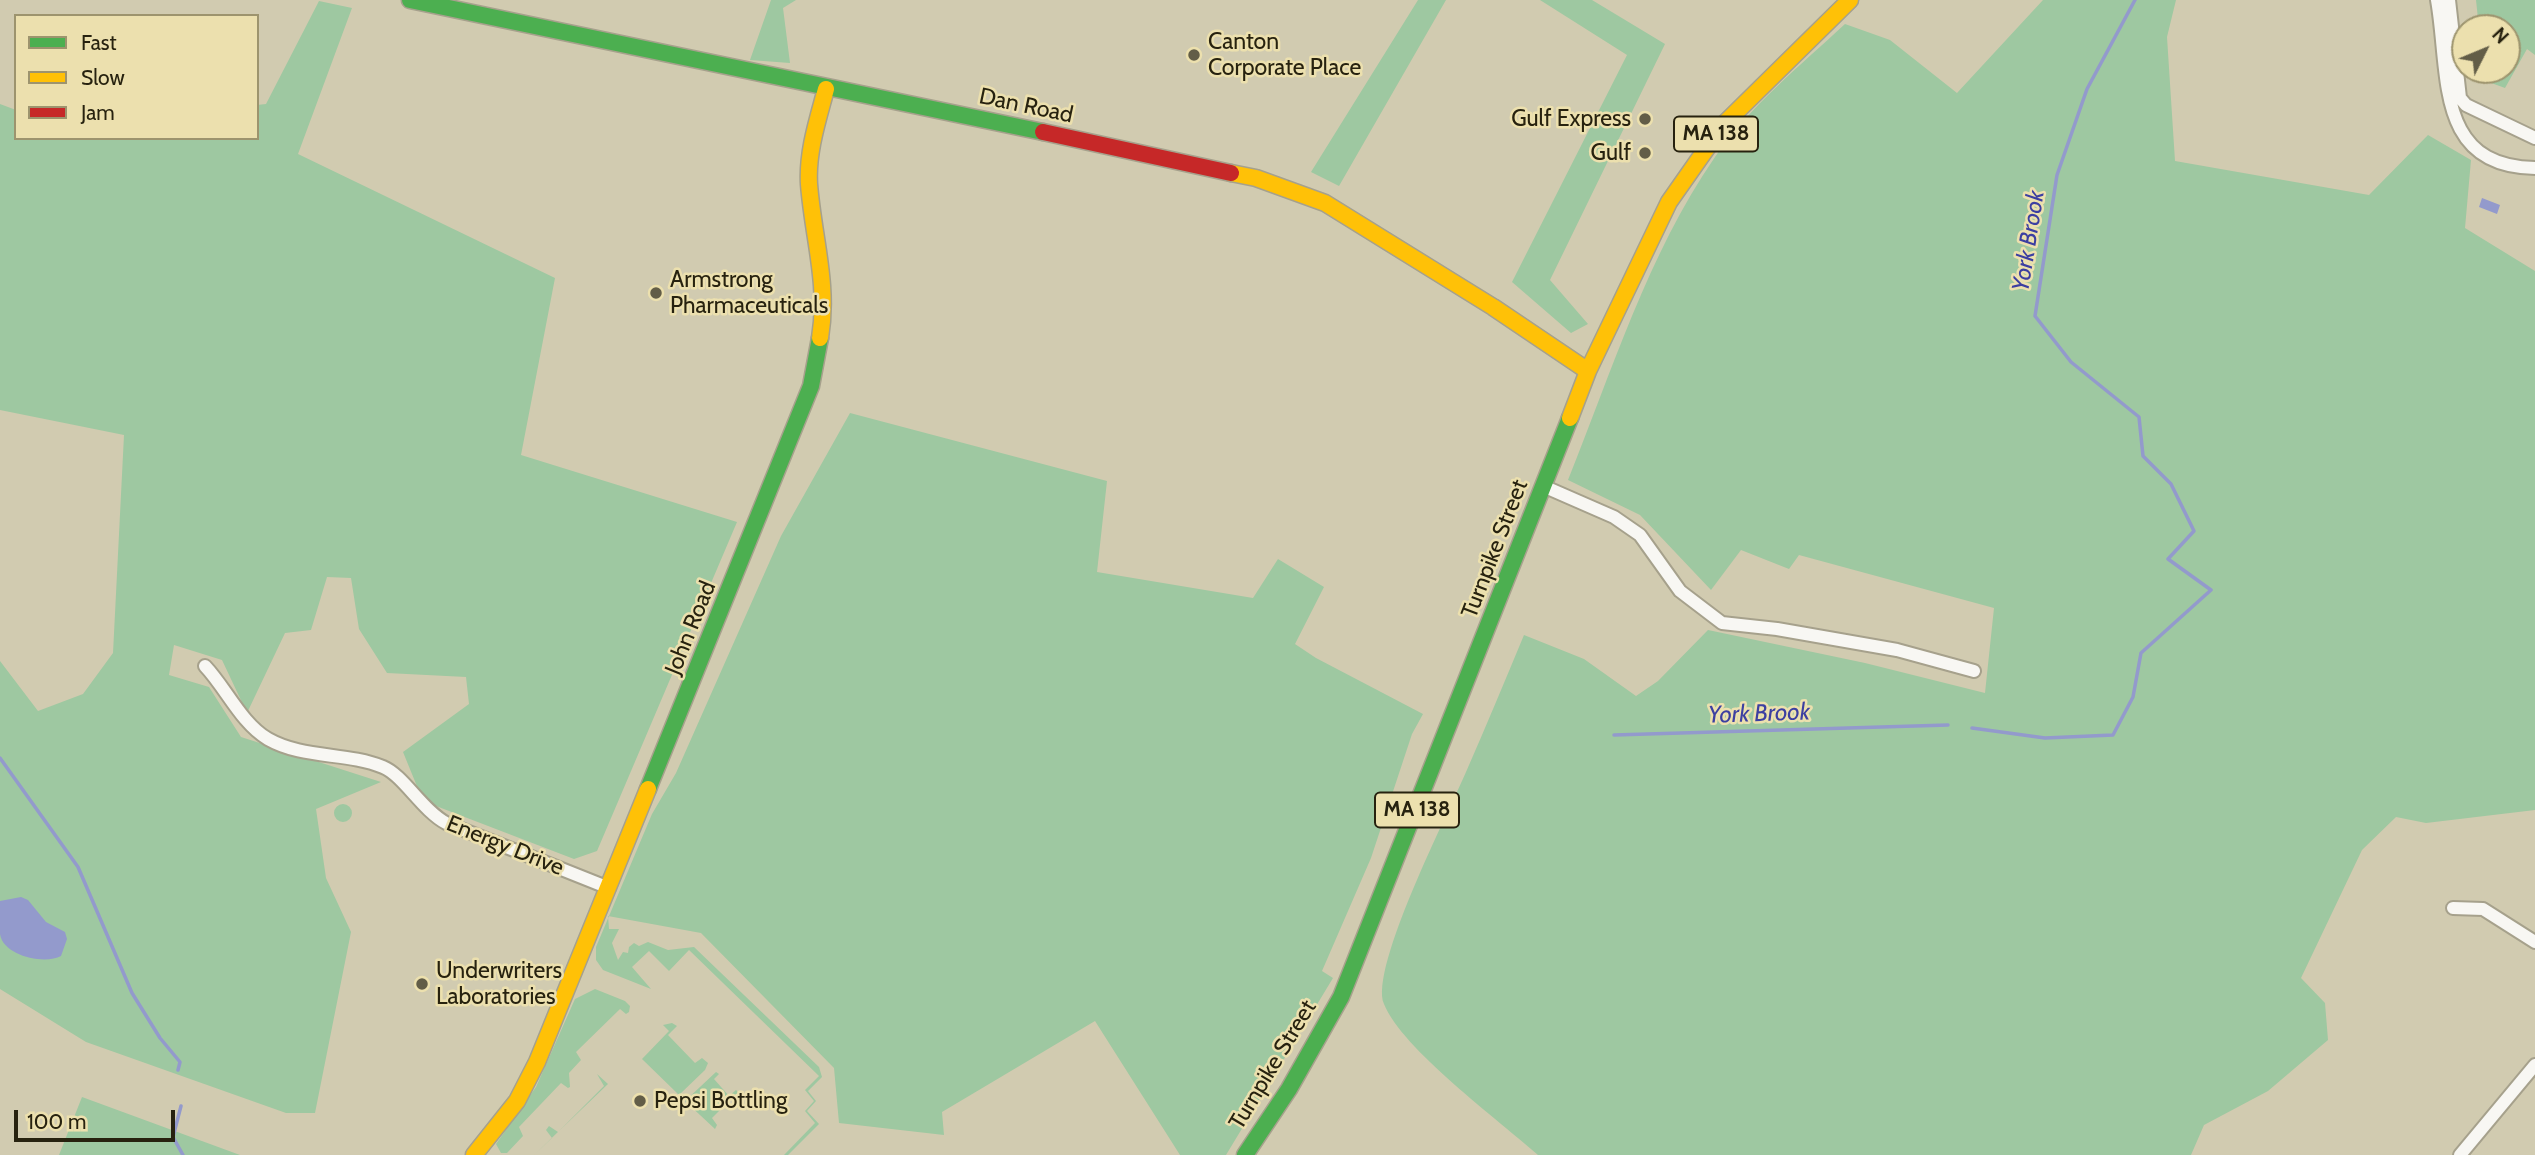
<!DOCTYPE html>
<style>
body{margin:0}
#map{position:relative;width:2535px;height:1155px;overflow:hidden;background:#d1cbb0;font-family:Cabin,sans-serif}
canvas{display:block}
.legend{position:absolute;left:14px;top:14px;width:245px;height:126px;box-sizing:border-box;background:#ece0ae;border:2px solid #9d946e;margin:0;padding:9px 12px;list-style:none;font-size:21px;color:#27220f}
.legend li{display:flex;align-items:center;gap:14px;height:35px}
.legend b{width:35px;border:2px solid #9d946e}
.north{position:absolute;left:2451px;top:14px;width:70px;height:70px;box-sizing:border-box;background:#ece0ae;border:2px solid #9d946e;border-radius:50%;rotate:47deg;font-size:19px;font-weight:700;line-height:28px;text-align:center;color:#27220f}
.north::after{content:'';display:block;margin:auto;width:24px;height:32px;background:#625d47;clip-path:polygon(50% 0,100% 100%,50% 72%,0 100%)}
.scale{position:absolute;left:14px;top:1110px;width:161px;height:32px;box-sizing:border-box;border:4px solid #27220f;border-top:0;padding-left:9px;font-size:21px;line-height:24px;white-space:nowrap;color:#27220f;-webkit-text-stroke:5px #ece0ae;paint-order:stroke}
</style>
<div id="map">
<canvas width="2535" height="1155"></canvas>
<ul class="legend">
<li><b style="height:9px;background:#4caf50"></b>Fast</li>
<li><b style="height:9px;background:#ffc107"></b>Slow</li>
<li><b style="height:9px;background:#c62828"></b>Jam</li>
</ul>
<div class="north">N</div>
<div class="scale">100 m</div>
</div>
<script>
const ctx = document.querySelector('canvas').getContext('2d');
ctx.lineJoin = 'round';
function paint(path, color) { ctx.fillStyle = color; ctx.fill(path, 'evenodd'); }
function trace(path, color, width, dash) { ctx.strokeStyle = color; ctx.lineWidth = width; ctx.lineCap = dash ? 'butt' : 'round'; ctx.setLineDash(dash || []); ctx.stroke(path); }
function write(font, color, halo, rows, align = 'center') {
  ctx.font = font + ' Cabin,sans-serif'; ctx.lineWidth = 5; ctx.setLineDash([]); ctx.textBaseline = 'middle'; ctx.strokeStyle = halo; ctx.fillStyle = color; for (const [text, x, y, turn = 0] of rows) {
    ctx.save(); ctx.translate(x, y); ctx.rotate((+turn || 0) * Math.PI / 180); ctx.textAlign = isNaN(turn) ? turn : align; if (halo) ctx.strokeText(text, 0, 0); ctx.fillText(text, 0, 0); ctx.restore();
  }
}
paint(new Path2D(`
 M771,0H796L783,8L790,63L750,60Z
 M1418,0H1446L1339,186L1311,172Z
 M1540,0H1592L1665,44L1550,280L1588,324L1571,333L1512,282L1627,55Z
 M2043,0H2176L2167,37L2175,161L2369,195L2428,135L2471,160L2465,228L2535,271V810L2426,823L2396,817L2362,850L2301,978L2325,1003L2328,1040L2268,1091L2204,1125L2191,1155H1538C1499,1120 1402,1049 1384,1004C1369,968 1449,812 1466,772C1486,726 1505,681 1524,635L1584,659L1636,696L1658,681L1708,630L1865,663L1985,693L1994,608L1799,555L1789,569L1741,550L1711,590L1640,515L1568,480C1612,371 1648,254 1715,157C1750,106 1800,66 1845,24L1890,40L1957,93Z
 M2476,0H2535V55L2527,49L2505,88L2483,80L2482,70H2507V28H2479Z
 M319,1L352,8L298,154L555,278L521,455L737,522L597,851L574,859L423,801L403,752L469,704L466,677L387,673L359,629L351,578L327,577L311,630L285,633L247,713L222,660L174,645L169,675L209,687L241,737L381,782L316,809L326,878L351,932L315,1113H286L86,1042L0,989V661L38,711L83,694L113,653L124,435L0,410V104L16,110V138H257V105L266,104Z
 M850,413L1107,481L1097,572L1253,598L1278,559L1324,587L1295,644L1316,658L1423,714L1412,734L1371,858L1322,971L1333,978L1226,1155H1180L1095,1021L942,1112L944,1135L839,1123L834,1068L701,933L608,916L609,929H619L612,943L618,960L623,952L628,953L629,947L634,943L639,946L648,942L668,950L694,947L819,1067L822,1077L808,1091L816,1101L807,1111L819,1124L788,1155H784L815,1123L805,1111L814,1101L805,1090L819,1076L689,950L669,971L649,951L632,967L651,989L603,970L596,960V947L652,814L676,773L781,536Z
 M334 813a9 9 0 1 1 18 0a9 9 0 1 1-18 0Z
 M595,989L625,1001L630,1006L629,1012L626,1014L620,1009L576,1052L581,1060L569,1073L570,1087L568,1088L561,1083L519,1127L523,1136L507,1153H501L496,1144L536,1087L575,999Z
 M672,1023L677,1026L668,1035L695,1063L702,1058L708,1063L705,1070L679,1095L642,1059L669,1031L663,1025Z
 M716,1072L719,1074L714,1079L729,1096L736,1090L744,1098L736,1094L712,1118L717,1125L715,1129L685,1101Z
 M597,1074L608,1084L534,1155L552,1138L546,1130L549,1126L558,1132L604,1086Z
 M82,1097L240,1155H59Z`), '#9ec8a1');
paint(new Path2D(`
 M2482,198L2500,205L2497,214L2479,207Z
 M21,897L28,900L46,922L65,932L67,939L61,956C45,965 3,956 0,934C0,924 0,912 0,901Z`), '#939acc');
trace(new Path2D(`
 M1972,728L2045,738L2113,735L2133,697L2141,653L2211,590L2168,559L2194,531L2171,484L2143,456L2139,417L2071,362L2035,316L2057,175L2087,89L2135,0
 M1614,735L1948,725
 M0,758L78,867L132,993L160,1038L180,1062L178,1070
 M181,1106L173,1137L183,1155`), '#939acc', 3.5);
const street = new Path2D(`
 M2437,0C2450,73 2434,167 2535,168
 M2449,0L2460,98L2466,105L2535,138
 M1543,486L1614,517L1640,535L1680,591L1722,623L1777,629L1897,650L1974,671
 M205,666C226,688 241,723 268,739C303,759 346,752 383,767C403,775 422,810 446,823L609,888
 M2453,908L2483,909L2535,942
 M2460,1155L2535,1065`);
const fast = new Path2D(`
 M410,0L1043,132
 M648,789L811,386L820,338
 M1245,1155L1289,1089L1341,997L1570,418`);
const slow = new Path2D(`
 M1231,173L1256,178L1325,203L1493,307L1588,371
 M820,338C829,284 813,237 809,184C807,152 818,119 826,89
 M1570,418L1588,371L1669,202L1723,125L1850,0
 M474,1155L517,1101L537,1062L648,789`);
const jam = new Path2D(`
 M1043,132L1231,173`);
trace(street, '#a6a18c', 16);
trace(fast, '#a6a18c', 19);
trace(slow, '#a6a18c', 19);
trace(jam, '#a6a18c', 19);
trace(street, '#f8f7f3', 12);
trace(fast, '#4caf50', 16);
trace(slow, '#ffc107', 16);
trace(jam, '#c62828', 16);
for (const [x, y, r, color] of [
 [1194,55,7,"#625d47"],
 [1645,119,7,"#625d47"],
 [1645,153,7,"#625d47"],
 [656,293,7,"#625d47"],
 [422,984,7,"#625d47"],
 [640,1101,7,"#625d47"]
]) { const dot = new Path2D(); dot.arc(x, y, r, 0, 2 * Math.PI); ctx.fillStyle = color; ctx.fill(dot); trace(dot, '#ece0ae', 2.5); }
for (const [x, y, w] of [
 [1716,134,84],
 [1417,810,84]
]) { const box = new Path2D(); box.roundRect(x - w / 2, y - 17.5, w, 35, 5); ctx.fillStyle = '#ece0ae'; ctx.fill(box); trace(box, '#27220f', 2); }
write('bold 21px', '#27220f', null, [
 ["MA 138",1716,134],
 ["MA 138",1417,810]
]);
write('23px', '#27220f', '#ece0ae', [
 ["Canton",1208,42],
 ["Corporate Place",1208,68],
 ["Gulf Express",1631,119,"right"],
 ["Gulf",1631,153,"right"],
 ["Armstrong",670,280],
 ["Pharmaceuticals",670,306],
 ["Underwriters",436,971],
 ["Laboratories",436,997],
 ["Pepsi Bottling",654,1101]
], 'left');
write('23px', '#27220f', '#ece0ae', [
 ["Dan Road",1026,106,12],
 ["Turnpike Street",1495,549,-69],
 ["John Road",691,628,-68],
 ["Energy Drive",505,846,22],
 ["Turnpike Street",1273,1065,-59]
]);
write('italic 24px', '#3c3fa1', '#ece0ae', [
 ["York Brook",2029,241,-81],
 ["York Brook",1759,714,-2]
]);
</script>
